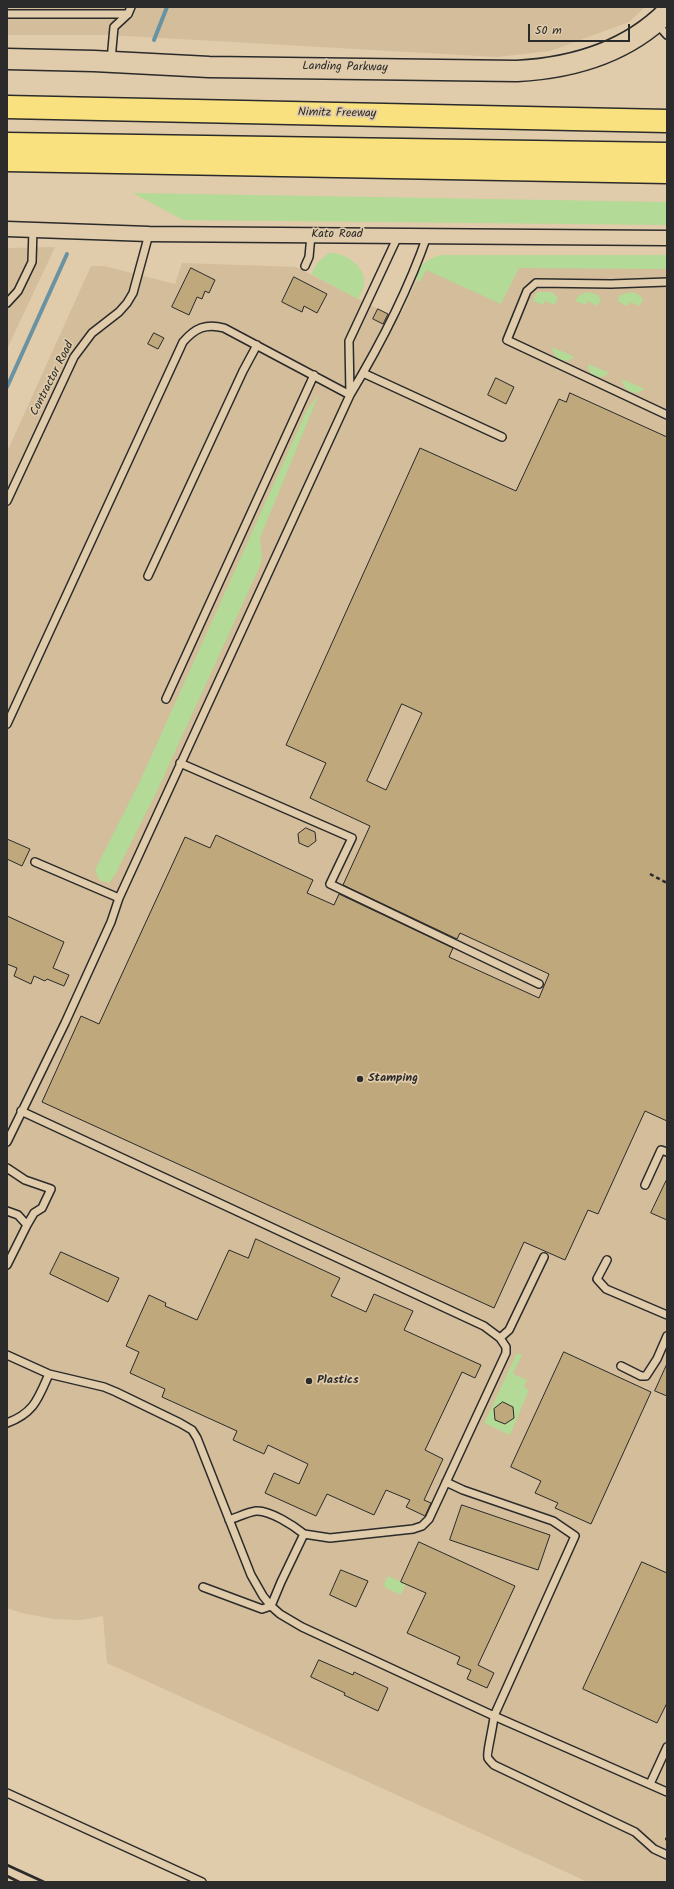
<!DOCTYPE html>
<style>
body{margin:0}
#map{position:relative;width:674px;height:1889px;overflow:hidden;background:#e0cbaa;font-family:Kalam,sans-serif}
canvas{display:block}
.frame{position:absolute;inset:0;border:8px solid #2b2b2b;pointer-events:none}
.scale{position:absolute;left:528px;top:24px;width:102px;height:18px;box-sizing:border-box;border:2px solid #2b2b2b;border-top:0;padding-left:5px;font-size:12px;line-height:14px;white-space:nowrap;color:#2b2b2b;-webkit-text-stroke:3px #e0cbaa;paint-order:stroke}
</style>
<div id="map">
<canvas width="674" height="1889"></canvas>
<div class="frame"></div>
<div class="scale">50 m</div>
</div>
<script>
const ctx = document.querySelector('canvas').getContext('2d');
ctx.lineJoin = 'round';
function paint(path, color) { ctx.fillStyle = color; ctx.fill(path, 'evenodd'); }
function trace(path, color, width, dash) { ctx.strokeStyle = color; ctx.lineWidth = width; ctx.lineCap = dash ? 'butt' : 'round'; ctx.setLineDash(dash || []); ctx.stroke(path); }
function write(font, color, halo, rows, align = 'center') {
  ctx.font = font + ' Kalam,sans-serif'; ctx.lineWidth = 3.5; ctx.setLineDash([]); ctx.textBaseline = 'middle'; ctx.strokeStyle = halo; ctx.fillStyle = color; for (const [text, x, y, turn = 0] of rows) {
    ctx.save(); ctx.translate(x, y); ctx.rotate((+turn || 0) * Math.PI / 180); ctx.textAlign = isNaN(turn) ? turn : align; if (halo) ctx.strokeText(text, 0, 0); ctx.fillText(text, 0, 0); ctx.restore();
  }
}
paint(new Path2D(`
 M7,7H645L629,22L550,51L497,57L109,35H7Z
 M55,247L7,349V248Z
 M182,263L296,267L378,309L388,314L400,316L423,267L667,265V1882H588L107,1663L103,1616L81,1620L53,1619L22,1613L7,1608V452L91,266H104L175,284Z`), '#d3bd9a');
paint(new Path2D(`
 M133,193L667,202V225L183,220Z
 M329,253C345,252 366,266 364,284C364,289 360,294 358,299L311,274L318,262Z
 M441,255H667V269L519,268L501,304L426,270L420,282L417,280C414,266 430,258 441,255Z
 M538,292H552L558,298L555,305L545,301L543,305L533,301L535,295Z
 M587,292C593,293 597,293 601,299L598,306L588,301L586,305L575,301L578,296Z
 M629,292C635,293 639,293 643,299L640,306L630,302L628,306L618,302L619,296Z
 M552,347L575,357L567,361C558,360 553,356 552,347Z
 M588,364L610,373L602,377C593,377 588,373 588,364Z
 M622,379L645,389L637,393C628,392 623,388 622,379Z
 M319,394L260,538L262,555L261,564L158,789L115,875L109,883L99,880L95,870L140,781L307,410Z
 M517,1353L522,1355L513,1374L527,1380L524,1387L529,1390L510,1435L484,1423Z
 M388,1576L406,1584L401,1595L386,1588L384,1584Z`), '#b3da96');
trace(new Path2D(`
 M154,40L167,7
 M7,387L67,254`), '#6993a3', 4);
const building = new Path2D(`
 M191,268L215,280L209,293L205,291L202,299L197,297L189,315L172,307Z
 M294,277L327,294L317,313L304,306L302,312L282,302Z
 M378,309L388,314L383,324L373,319Z
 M154,333L164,338L158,349L148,344Z
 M496,378L514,387L506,404L488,395Z
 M570,393L667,437V1121L645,1111L598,1214L588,1210L565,1260L524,1242L494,1308L42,1102L81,1016L99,1024L185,837L210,848L216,835L313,880L307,893L334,905L339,894L453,948L449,957L539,998L549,974L460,933L457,939L343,885L370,826L310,798L326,763L286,745L420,448L516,491L559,399L566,402ZM402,704L422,713L386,790L367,781Z
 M306,828L315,832L316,841L308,847L299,843L298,834Z
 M7,839L30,849L22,866L7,859Z
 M7,916L64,942L53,968L69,975L64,986L47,979L45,981L34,976L31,984L14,976L17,968L7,964Z
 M667,1179V1220L651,1213Z
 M256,1239L340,1278L331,1296L366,1312L374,1294L413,1311L404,1330L481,1365L475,1378L462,1372L425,1450L443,1459L424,1500L431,1503L425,1516L406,1507L410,1500L386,1490L374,1515L327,1494L316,1516L265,1493L274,1473L299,1484L308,1464L268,1445L264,1454L233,1440L237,1431L162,1397L165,1389L130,1373L139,1352L126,1346L149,1295L166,1303L165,1306L197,1320L229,1250L248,1258Z
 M61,1252L119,1278L108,1302L50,1274Z
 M564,1352L651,1392L591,1524L555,1508L558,1503L535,1493L541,1481L511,1467Z
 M667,1364V1396L655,1391Z
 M503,1402L513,1407L514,1418L505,1424L495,1420L494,1409Z
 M462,1505L550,1535L538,1570L450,1540Z
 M419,1542L515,1586L478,1665L494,1673L487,1688L467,1679L471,1670L457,1664L460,1657L407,1633L426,1593L401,1582Z
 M642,1562L667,1573V1703L657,1723L583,1689Z
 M341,1570L368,1581L356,1607L330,1595Z
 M319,1660L353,1675L354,1672L388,1688L378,1711L344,1695L345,1693L311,1677Z`);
paint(building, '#c0a87d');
trace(building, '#2b2b2b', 1);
const lane = new Path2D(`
 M7,14H128
 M656,23L667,35
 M111,60L114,27L128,14L131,7
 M305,266L309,257L311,235
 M667,282L611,284L536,283L527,291L507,340L667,415
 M7,303L18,291L32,262L33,229
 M363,373L502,437
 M350,395L349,341L398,236
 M7,501L74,357L92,333L119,312L127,303L133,293L149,234
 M148,576L243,371L257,345
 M166,699L314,375
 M7,724L183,342C195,328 206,323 224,328L350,395
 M180,763L352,838L330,884L539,984
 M35,862L119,898
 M21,1111L484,1326L500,1338
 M7,1142L65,1023L111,922L119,898L350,395C380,345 408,291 427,236
 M7,1168L25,1180L51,1189L42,1208L34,1213L27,1225L7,1265
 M645,1185L661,1150L667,1152
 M7,1211L18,1215L27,1225
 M607,1260L597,1279L606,1289L667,1315
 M7,1355L49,1374L104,1387L116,1392L180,1423L192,1430L197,1438L251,1575L263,1596L271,1606L281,1582L304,1534L330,1538L413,1529L422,1526L429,1519L506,1353V1347L500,1338L509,1330L544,1257
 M621,1366L641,1376H646L657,1359L667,1336
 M7,1423C34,1413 38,1399 49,1374
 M446,1482L463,1490L553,1521L575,1536L494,1716C494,1723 486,1755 488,1758C489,1760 492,1763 494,1765L635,1832L654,1849L667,1855
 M229,1520C238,1517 248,1512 256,1511C270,1510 294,1526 304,1534
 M203,1587L262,1609L271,1606L280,1614L302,1627L494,1716L667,1792
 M650,1784L667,1747
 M7,1793L202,1882`);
const street = new Path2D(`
 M7,229L149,234L667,238`);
const secondary = new Path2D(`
 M7,59L94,61L209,67L517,71C573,68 626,53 667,12`);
const highway = new Path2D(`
 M7,107L667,121
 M7,144L667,154
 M7,160L667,172`);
trace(lane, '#2b2b2b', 10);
trace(street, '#2b2b2b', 17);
trace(secondary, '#2b2b2b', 23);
trace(highway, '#2b2b2b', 25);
trace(new Path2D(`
 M650,874L667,883
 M665,1839H667`), '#2b2b2b', 2.5, [4, 3]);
trace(lane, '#e0cbaa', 7);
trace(street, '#e0cbaa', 14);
trace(secondary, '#e0cbaa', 20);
trace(highway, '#fae180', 22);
trace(new Path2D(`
 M7,1865L44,1882
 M7,1876L19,1882`), '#2b2b2b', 3);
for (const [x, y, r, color] of [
 [360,1079,4,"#2b2b2b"],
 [309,1381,4,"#2b2b2b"]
]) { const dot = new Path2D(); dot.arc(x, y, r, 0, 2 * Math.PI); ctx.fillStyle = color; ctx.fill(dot); trace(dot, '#e0cbaa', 1.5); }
write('12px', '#2b2b2b', '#e0cbaa', [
 ["Landing Parkway",345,68,1],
 ["Nimitz Freeway",337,114,1],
 ["Kato Road",337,235],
 ["Contractor Road",53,379,-63]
]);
write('bold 12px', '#2b2b2b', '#e0cbaa', [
 ["Stamping",368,1079],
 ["Plastics",317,1381]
], 'left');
</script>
